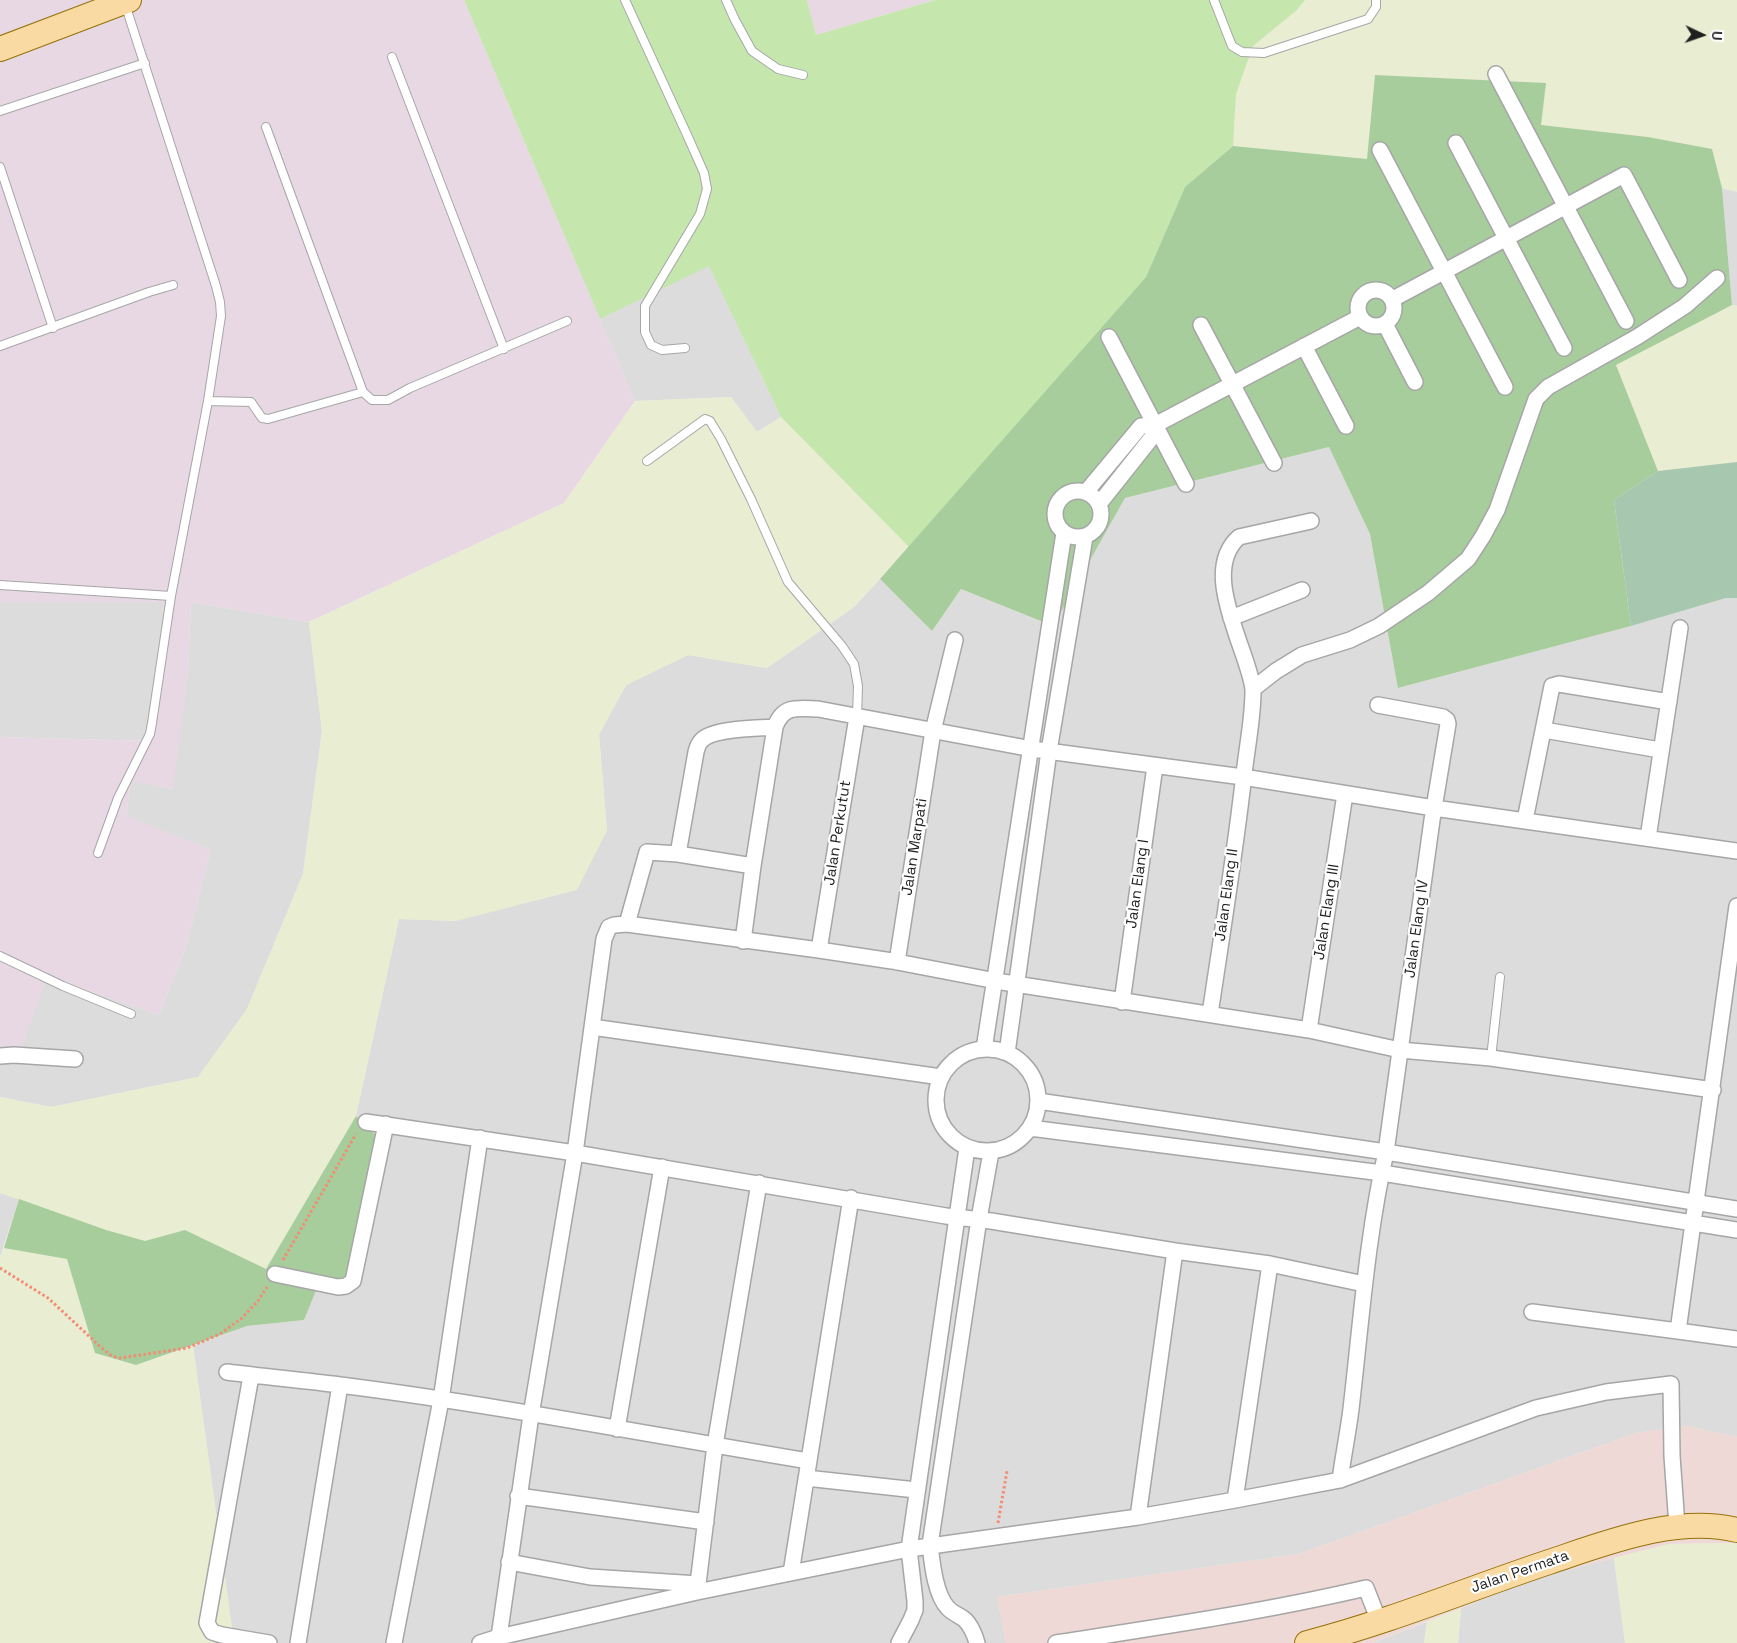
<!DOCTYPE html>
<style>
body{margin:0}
#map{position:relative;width:1737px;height:1643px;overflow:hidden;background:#efede6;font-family:"Space Grotesk",sans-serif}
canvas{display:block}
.north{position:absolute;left:1677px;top:10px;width:50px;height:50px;-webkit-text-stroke:4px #fff;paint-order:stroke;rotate:93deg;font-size:14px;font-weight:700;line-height:20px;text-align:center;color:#1f1f1f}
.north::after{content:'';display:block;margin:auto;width:18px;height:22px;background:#1f1f1f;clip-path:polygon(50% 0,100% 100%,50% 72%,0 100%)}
</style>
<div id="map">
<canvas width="1737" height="1643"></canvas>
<div class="north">U</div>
</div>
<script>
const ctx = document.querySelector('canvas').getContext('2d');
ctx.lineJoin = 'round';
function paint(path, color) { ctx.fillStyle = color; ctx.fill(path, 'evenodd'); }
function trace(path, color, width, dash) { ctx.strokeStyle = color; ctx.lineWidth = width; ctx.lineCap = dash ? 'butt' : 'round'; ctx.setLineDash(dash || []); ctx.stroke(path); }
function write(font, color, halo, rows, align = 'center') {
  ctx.font = font + ' "Space Grotesk",sans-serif'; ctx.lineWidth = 4.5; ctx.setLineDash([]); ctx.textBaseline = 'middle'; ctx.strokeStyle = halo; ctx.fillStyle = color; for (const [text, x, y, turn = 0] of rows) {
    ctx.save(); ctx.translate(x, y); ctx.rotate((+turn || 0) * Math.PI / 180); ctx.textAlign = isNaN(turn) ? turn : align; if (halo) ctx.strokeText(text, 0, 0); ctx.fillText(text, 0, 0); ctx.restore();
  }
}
paint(new Path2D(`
 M1722,188L1737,192V306L1732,305Z
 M709,265L781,417L757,432L731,397L635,401L600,319Z
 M1329,447L1370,534L1399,688L1631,626L1726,598H1737V1437L1686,1426L1636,1433L1299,1554L997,1597L1006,1643H234L193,1346L247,1326L304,1320L320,1281L386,1145L356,1116L399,919L456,921L607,831L599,734L626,685L688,655L767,668L854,607L880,579L932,631L961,589L1052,626L1125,498Z
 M0,602H164L162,671L152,741L0,737Z
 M191,602L309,622L322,731L303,874L247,1009L198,1077L51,1107L0,1097V1055L47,976L159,1015L185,950L211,850L126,817L131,780L172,789L188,670Z
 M0,1193L19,1199L0,1257Z
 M1614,1558L1625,1643H1458L1461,1608L1540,1577Z
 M1427,1622L1424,1643H1372Z`), '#dddcdc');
paint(new Path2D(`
 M1686,1426L1737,1437V1543L1669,1544L1540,1577L1372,1643H1006L997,1597L1299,1554L1636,1433Z`), '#efd9d6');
paint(new Path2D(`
 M0,0H464L635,401L564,503L309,622L191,602L188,670L173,789L131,781L126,816L211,850L185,950L159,1015L47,977L20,1052L0,1055V737L152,741L162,671L164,602H0Z
 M807,0H935L816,35Z`), '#e8d8e4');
paint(new Path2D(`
 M1305,0H1737V192L1722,188L1712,149L1648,137L1540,125L1546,83L1375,75L1367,159L1233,146L1236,94L1253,46L1297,10Z
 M1732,305L1737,306V462L1658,471L1616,365Z
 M731,397L757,432L781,417L909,547L854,607L767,668L688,655L626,685L599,735L607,831L577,890L456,921L399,919L356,1116L266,1270L185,1230L145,1241L106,1230L0,1193V1097L51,1107L198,1077L247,1009L303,874L322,731L309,622L564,503L635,401Z
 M4,1248L67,1259L95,1353L136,1365L193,1346L234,1643H0V1257Z
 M1737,1543V1643H1625L1614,1558L1669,1544Z
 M1461,1608L1458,1643H1424L1427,1622Z`), '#e9edd2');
paint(new Path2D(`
 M464,0H807L816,35L935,0H1305L1297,10L1253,46L1236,94L1233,146L1185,187L1146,277L909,547L781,417L709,266L600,319Z`), '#c5e7ae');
paint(new Path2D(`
 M1375,75L1546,83L1541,125L1648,137L1712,149L1722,188L1732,305L1616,365L1658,471L1614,500L1631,626L1398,688L1370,534L1329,447L1125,498L1053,626L961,589L932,631L880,579L1146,277L1185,187L1233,146L1367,159Z
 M356,1116L386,1145L357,1282L320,1281L304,1320L247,1326L136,1365L95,1353L67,1259L4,1248L19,1199L106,1230L145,1241L185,1230L266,1269Z`), '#a7cd9c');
paint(new Path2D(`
 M1737,462V598H1726L1631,626L1614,500L1658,471Z`), '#a8c7af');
const service = new Path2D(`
 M625,0L688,137L704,173L707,189L700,214L645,306V332L651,345L662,350L685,348
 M726,0L735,20L752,51L778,69L803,75
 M1214,0L1232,46L1242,52L1264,53L1368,19L1376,7V0
 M392,57L504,349
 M0,111L145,63
 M266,127L363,392
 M0,167L53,328
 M0,346L149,292L173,285
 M208,401L251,402L262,418L268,419L363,392L372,400H388L410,388L567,321
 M647,461L705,419L710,421L721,439L751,499L788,582L842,646L854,664L858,686L857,717
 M0,585L171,596
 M98,853L118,798L150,734L152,723L171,596L208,401L221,316L220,302L216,286L125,4
 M0,956L63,986L131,1014
 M1491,1058L1500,977`);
const minor = new Path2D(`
 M1496,74L1626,321
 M1456,143L1564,348
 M1380,150L1505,387
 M1358 308a18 18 0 1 1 36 0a18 18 0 1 1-36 0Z
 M1393,299L1624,175L1679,280
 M1385,324L1415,382
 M1201,325L1274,463
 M1109,337L1186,484
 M1304,346L1346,426
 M1055 514a23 23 0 1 1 46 0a23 23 0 1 1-46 0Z
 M1086,492L1141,426L1155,425L1360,317
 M1099,504L1153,436L1155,425
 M1231,618L1302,590
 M1253,689L1276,671L1302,655L1350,640L1379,626L1428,593L1468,559L1483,536L1497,510L1536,399L1548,387L1637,337L1685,306L1717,278
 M1544,730L1660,750
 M1525,820L1552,686L1559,684L1669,702
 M1648,838L1680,628
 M678,854L696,752C697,748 698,744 701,741C711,728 759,728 775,727
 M627,924L647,852L678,854L753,866
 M743,941L753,866L775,727C783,705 797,708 818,709L1032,749L1243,777L1434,808L1737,851
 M819,950L857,717
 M897,962L933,731L955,640
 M1122,1002L1155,766
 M1210,1014C1222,934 1235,854 1244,774C1247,747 1253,718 1253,691C1253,678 1240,646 1236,633C1226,603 1212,561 1239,537L1311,521
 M592,1027L941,1077
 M1309,1030L1345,794
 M936 1100a51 51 0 1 1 102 0a51 51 0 1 1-102 0Z
 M984,1049L1064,533
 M1007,1053L1049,751L1085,537
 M0,1056L14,1055L75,1059
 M1038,1101L1386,1152L1737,1209
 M366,1122L575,1153L946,1216L991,1221L1175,1251L1270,1264L1364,1284
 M1030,1128L1382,1173L1737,1230
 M275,1274L338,1287L346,1286L353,1281L386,1124
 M1532,1312L1678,1331L1737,906
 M1678,1331L1737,1339
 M227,1372C265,1377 302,1380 340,1385C497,1405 652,1435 808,1461
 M251,1376L207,1623L212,1632L222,1635L269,1643
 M617,1429L662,1167
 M806,1478L916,1490
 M1340,1480C1343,1457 1348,1433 1351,1409C1361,1323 1367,1236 1386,1152L1432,820L1448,724L1447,720L1443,717L1378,705
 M518,1496L706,1522
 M1235,1500L1270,1264
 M1138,1517L1175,1251
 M509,1562L590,1577L698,1584
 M791,1573L851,1198
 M697,1592L715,1445L759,1183
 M499,1637L531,1415L575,1153L604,939L609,927L614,925L627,924L819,950L892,961L996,981L1309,1030L1400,1050L1491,1058L1713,1090
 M298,1643L340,1385
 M394,1643L441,1400L480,1138
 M480,1643L499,1637L697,1592L909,1549L1138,1517L1235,1500L1340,1480L1536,1408L1606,1392L1671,1384L1672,1456L1677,1526
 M899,1643L911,1620L915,1610V1601L909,1549L967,1148
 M977,1643C975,1635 970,1624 964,1619C959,1615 952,1613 948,1608C935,1595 932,1562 930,1545L979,1219L991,1152
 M1056,1643C1160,1627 1263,1612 1366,1588L1379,1621`);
const primary = new Path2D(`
 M0,49L129,0
 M1307,1643C1389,1622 1468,1589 1549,1562C1606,1543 1676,1515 1737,1530`);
trace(service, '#a6a6a6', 10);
trace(minor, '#a6a6a6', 18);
trace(primary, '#947107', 26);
trace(new Path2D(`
 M283,1260L356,1134
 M0,1268L48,1298L104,1350L112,1356L120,1358L187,1348L220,1334L242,1318L258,1301L267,1287
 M998,1523L1007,1471`), '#f48b72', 3, [2.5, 2.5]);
trace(service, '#fff', 8);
trace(minor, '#fff', 15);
trace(primary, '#f8daa2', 24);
write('15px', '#1f1f1f', '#fff', [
 ["Jalan Perkutut",838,833,-81],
 ["Jalan Marpati",915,847,-81],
 ["Jalan Elang I",1138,884,-82],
 ["Jalan Elang II",1227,895,-82],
 ["Jalan Elang III",1327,912,-81],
 ["Jalan Elang IV",1417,929,-82],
 ["Jalan Permata",1520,1572,-19]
]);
</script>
